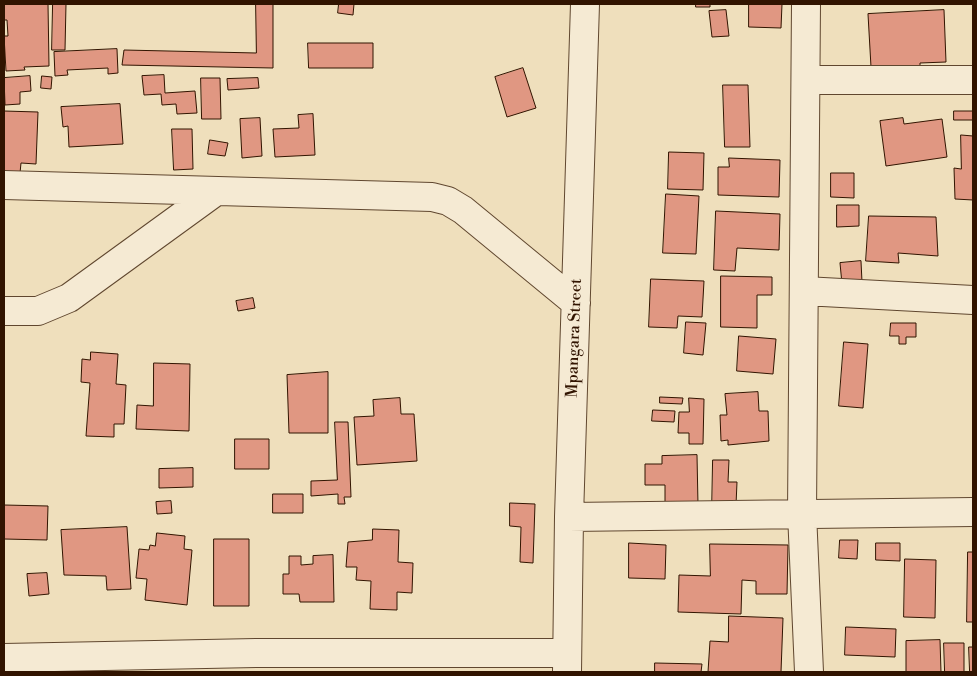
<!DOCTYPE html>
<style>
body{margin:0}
#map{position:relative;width:977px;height:676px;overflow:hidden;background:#efdfbc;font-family:"Libre Bodoni",serif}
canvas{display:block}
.frame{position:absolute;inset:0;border:5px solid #311400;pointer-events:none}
</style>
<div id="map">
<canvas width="977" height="676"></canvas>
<div class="frame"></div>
</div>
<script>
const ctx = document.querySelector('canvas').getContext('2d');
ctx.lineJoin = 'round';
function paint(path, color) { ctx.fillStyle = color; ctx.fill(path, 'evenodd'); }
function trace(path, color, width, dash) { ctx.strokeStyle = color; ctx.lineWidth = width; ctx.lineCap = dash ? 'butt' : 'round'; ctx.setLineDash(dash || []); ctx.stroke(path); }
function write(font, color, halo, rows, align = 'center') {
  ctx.font = font + ' "Libre Bodoni",serif'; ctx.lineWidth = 4.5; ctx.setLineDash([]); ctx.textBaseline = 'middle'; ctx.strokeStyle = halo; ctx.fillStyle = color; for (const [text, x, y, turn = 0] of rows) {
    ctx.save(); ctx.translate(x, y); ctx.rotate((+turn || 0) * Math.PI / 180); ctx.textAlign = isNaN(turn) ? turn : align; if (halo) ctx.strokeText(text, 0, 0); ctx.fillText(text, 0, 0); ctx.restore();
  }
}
const building = new Path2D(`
 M4,4H48L49,66L24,67L25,70L6,71L4,36H8L7,20H4Z
 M53,4H66L65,50H52Z
 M256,4H273V68L122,65L124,50L256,53Z
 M339,4H354L353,15L338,13Z
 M696,4H710V7H696Z
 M749,4H782L781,28L749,27Z
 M726,10L729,36L712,37L709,11Z
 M944,10L946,62L920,63V71L895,72V66L871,67L868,14Z
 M308,43H373V68H309Z
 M117,49L118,73L108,74V68L67,70L68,75L55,76L54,52Z
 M523,68L536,108L507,117L495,77Z
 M164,75L165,93L195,91L197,113L177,114L176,104L162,105L161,94L144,95L142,76Z
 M30,76L31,91L20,92V104L5,105L4,78Z
 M42,76L52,77L51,89L41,88Z
 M201,78H220L221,119H202Z
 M258,78L259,88L228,90L227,79Z
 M723,85H748L750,147H725Z
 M120,104L123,144L69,147L68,126L63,127L61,107Z
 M4,111L38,112L36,164L21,163L20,173H4Z
 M954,111H973V120H954Z
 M313,114L315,155L275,157L273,129L299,128L298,115Z
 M260,118L262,156L242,158L240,119Z
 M903,118L904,124L942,119L947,157L886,166L880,121Z
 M172,129H192L193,169L174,170Z
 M961,135L973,136V200L955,199L954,168L961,169Z
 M210,140L228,143L225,156L208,154Z
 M669,152L704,153L703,190L668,189Z
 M729,158L780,160L779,197L718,195V167H729Z
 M831,173H854V198L831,197Z
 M666,194L699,196L696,254L663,253Z
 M837,205H859V226L837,227Z
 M716,211L780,214L779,250L737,248L735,271L714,270Z
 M869,216L936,217L938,256L898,253L899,263L866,261Z
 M861,261L862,282L842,284L840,263Z
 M721,276L772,277V295H757V328L721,327Z
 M651,279L704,281L702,317L678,316L677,328L649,327Z
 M253,298L255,308L238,311L236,301Z
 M686,322L706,323L703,355L684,353Z
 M891,323H916V337H906V344H899V336H890Z
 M739,336L776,339L773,374L737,371Z
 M844,342L868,344L863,408L839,406Z
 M91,352L118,354L116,384L126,385L124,424H114V437L86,436L90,383L81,382L82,359L90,360Z
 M154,363L190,364L189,431L136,429L137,405L153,406Z
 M328,372V433H289L287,375Z
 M758,392L759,411H768L769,441L728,445V440L721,441L720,415H727L725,394Z
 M660,397L683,398L682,404L660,403Z
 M400,398L401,414H414L417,461L357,465L354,417L374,416L373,400Z
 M689,398L704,399L703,444H689V433H678L679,412H689Z
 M653,410L675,411L674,422L652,421Z
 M335,422H348L351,497H344L345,504H338V494L311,496V481L337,480Z
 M235,439H269V469H235Z
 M697,455L698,505L665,506V485H645V464H662V456Z
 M713,460H729L728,482H737L736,505L712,510Z
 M193,468V487L159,488V469Z
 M273,494H303V513H273Z
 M171,501L172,513L157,514L156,502Z
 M510,503L535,504L533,563L520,562L521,527L510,526Z
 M4,505L48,506L47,540L4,539Z
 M127,527L131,589L107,590L106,576L64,575L61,530Z
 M373,529L399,530L398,562L413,563L412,593L397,592V610L370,609L371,581L356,580L357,567H346L348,542L372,540Z
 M157,533L185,536L184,549L192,550L187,605L145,600L147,579L136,578L139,549L149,550L150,545L155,546Z
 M214,539H249V606H214Z
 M840,540H858L857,559L839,558Z
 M629,543L666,545L665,579L629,578Z
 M876,543H900V561L876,560Z
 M710,544L788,545L787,594H756V581L742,580L741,614L678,612L679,575L710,576Z
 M968,552H973V622H967Z
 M333,555L334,602H300L299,594H283V574H289V556H301V565L313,564V556Z
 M905,559L936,560L935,618L904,617Z
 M47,573L49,594L29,596L27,574Z
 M729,616L783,618L781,672H708L710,641L728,642Z
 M846,627L896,629L895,657L845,655Z
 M940,640L941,672H906V641Z
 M944,643H964V672H945Z
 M969,647H973V672H970Z
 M655,663L702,664L701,672H655Z`);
paint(building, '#e09782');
trace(building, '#311400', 1);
const minor = new Path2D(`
 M806,4L802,513L809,672
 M806,80H973
 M4,185L432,197L448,201L463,210L576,303
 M804,291L973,300
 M4,311H38L69,298L215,192
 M569,517L973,512
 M4,658L256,653H566
 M567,672L569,517L585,4`);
trace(minor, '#60472f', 30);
trace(minor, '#f5ead3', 28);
write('16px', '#311400', '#f5ead3', [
 ["Mpangara Street",575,338,-88]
]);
</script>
